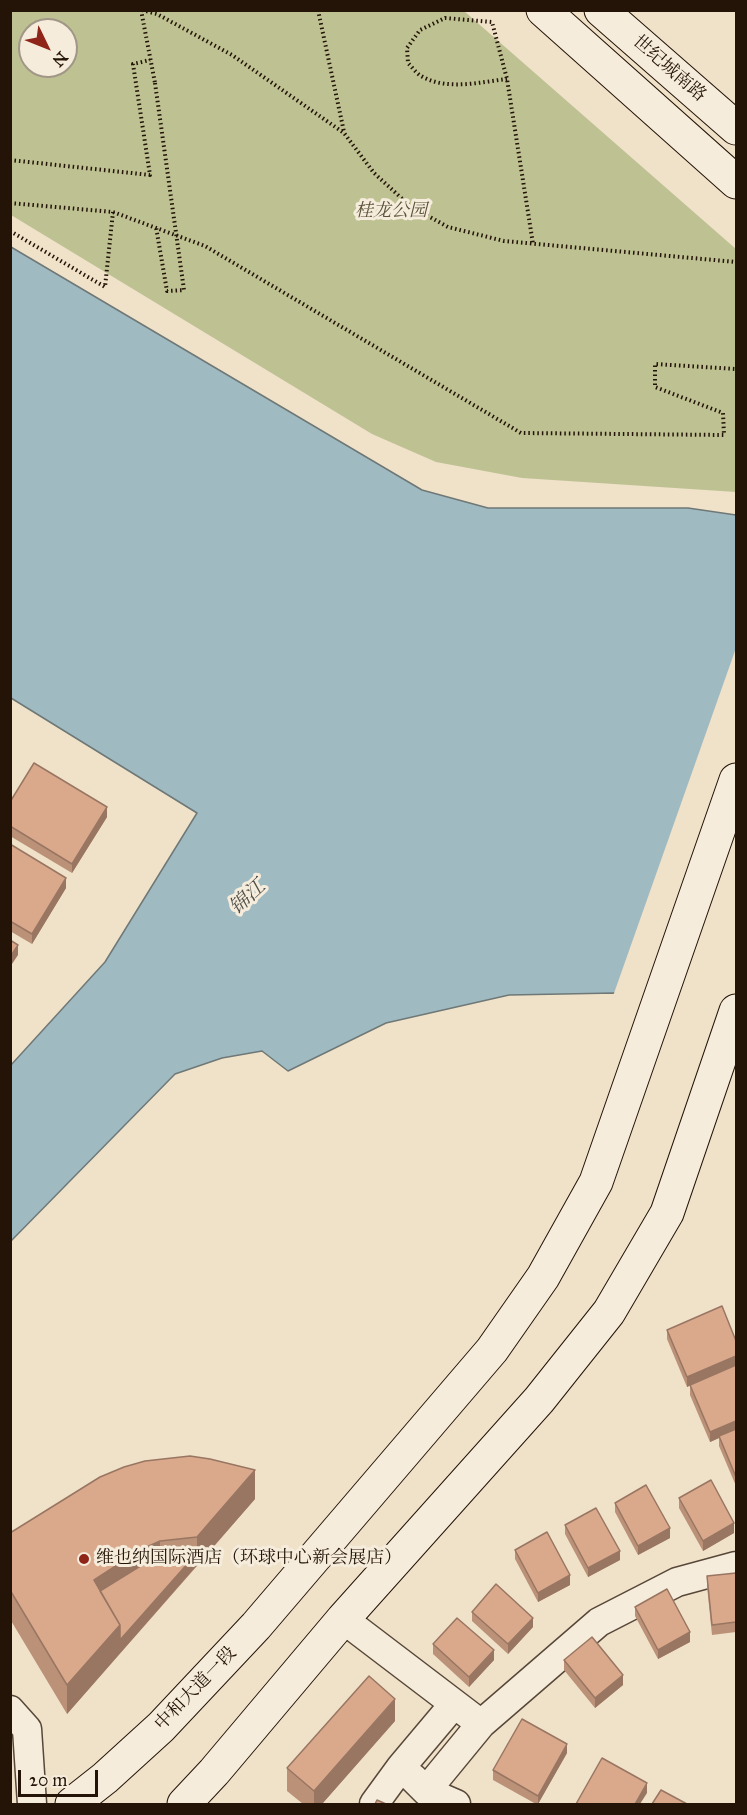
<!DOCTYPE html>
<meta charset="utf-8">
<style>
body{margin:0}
#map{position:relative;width:747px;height:1815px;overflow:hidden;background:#f0e1c9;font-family:"IM FELL Great Primer",serif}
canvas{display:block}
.frame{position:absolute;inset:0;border:12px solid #241407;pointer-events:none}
.north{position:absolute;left:18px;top:18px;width:60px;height:60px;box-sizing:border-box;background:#f5ecdc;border:2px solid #a19687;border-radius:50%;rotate:133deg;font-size:16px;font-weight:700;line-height:24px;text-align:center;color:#241407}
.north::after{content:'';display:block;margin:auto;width:21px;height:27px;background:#8f2418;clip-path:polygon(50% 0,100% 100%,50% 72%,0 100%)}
.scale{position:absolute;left:18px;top:1770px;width:80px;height:27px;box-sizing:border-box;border:3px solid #241407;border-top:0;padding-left:8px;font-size:18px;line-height:21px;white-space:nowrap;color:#241407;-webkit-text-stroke:4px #f5ecdc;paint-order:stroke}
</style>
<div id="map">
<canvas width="747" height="1815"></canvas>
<div class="frame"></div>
<div class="north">N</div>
<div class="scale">20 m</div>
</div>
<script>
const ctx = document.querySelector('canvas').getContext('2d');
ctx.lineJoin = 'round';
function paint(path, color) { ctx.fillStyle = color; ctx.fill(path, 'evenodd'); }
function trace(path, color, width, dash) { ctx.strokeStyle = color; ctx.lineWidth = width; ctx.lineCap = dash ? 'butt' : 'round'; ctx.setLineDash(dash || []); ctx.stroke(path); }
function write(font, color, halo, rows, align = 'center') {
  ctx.font = font + ' "IM FELL Great Primer","Noto Serif SC",serif'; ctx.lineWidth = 6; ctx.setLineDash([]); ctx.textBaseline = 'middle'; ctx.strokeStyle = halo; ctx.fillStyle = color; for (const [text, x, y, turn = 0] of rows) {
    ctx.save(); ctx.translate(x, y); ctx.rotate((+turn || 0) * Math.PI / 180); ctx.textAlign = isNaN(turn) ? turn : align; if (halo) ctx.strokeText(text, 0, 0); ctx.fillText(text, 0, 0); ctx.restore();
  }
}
paint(new Path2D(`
 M10,11H464L736,249V492L522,478L436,462L372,434L11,215ZM30,30H66V66H30Z`), '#bec293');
const water = new Path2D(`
 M11,247L422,490L488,508H688L736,515V1032L615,993L509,995L386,1023L288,1071L262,1051L222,1058L175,1074L11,1241V1065L105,962L197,813L11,698Z`);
paint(water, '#a0bac1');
trace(water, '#6e7877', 1.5);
paint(new Path2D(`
 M736,648V1035L613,996Z`), '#f0e1c9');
const minor = new Path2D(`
 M343,1619L481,1724
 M10,1710L27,1729L32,1804
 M413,1778L426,1791L456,1804
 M426,1791L481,1724L599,1622L677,1582L736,1566
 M374,1804L401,1767L454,1704`);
const secondary = new Path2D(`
 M543,10L736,182
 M601,10L736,128
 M72,1804L105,1778L161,1727L256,1626L492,1350L543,1277L596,1182L736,780
 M184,1804L214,1772L343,1619L539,1400L609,1312L667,1213L736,1011`);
trace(minor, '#574738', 31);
trace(secondary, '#241407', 35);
trace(new Path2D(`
 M141,10L155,83
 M142,10L157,14L232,55L344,133L374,173L410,206L448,227L504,241L736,262
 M318,10L344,132
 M507,79C480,82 447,91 421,76C416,73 412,67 408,63L407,48L420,30L445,18L492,22L507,79L533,244
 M10,160L150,175L133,64L150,60
 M10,203L113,212L205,246L521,433L724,435L723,413L655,387V364L736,369
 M10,231L105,287L113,212`), '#241407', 4, [1.5, 3]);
trace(minor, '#f5ecdc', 28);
trace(secondary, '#f5ecdc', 33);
trace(new Path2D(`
 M155,83L184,290L167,291L156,227`), '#241407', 4, [1.5, 3]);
paint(new Path2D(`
 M10,802L107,817L72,873L10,836Z
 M10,844L66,888L32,944L10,931Z
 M667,1330L736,1341V1486L719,1446V1438L710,1442L690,1395V1385L687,1387L667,1339Z
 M679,1498L734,1533L703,1551L679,1508Z
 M255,1499L197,1566L67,1714L10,1619V1533Z
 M615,1503L670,1538L638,1555L615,1512Z
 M565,1525L620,1560L588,1577L565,1534Z
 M515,1550L570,1585L538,1602L515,1559Z
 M736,1573V1632L712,1635L707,1586V1576Z
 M635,1607L690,1642L658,1659L635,1616Z
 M472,1612L533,1627L508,1654L472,1621Z
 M433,1644L494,1660L469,1687L433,1654Z
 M564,1660L623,1685L595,1708L564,1670Z
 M395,1721L322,1804H303L287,1791V1768Z
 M567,1753L538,1804H536L493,1780V1770Z`), '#bb9178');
paint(new Path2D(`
 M107,807V817L72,873V864Z
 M66,878V888L32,944V934Z
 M18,945V955L10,967V957Z
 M736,1356V1366L687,1387V1377Z
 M736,1421V1431L719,1436V1438L710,1442V1432Z
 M255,1470V1499L67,1714V1685L120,1625L197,1553V1537Z
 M734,1523V1533L703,1551V1541Z
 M670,1528V1538L638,1555V1546Z
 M160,1541V1570L100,1605L94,1580L142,1549Z
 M620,1551V1560L588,1577V1568Z
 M570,1575V1585L538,1602V1593Z
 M533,1618V1627L508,1654V1644Z
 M690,1632V1642L658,1659V1650Z
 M494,1650V1660L469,1687V1677Z
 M623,1675V1685L595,1708V1698Z
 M395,1699V1721L322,1804H314V1791Z
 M567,1744V1753L538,1804V1796Z
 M647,1783V1793L640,1804H635Z`), '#997662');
const building = new Path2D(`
 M34,763L107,807L72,864L10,826V802Z
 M10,844L66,878L32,934L10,921Z
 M10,940L18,945L10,957Z
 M722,1306L736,1341V1356L687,1377L667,1330Z
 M736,1365V1421L710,1432L690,1385Z
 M736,1429V1477L719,1436Z
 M190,1456L210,1459L255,1470L197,1537L160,1541L142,1549L94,1580L120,1625L67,1685L10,1590V1533L100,1477L124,1467L145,1461Z
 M711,1480L734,1523L703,1541L679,1498Z
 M646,1485L670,1528L638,1546L615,1503Z
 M596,1508L620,1551L588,1568L565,1525Z
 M547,1532L570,1575L538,1593L515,1550Z
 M197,1553L120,1640V1625L100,1591L142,1565L160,1556Z
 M736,1573V1622L712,1625L707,1576Z
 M496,1584L533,1618L508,1644L472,1612Z
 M667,1589L690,1632L658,1650L635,1607Z
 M457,1618L494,1650L469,1677L433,1644Z
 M592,1637L623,1675L595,1698L564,1660Z
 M369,1676L395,1699L314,1791L287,1768Z
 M522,1719L567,1744L538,1796L493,1770Z
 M602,1758L647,1783L635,1804H576Z
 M661,1790L687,1804H652Z
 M377,1800L386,1804H375Z`);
paint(building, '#daa98c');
trace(building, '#997662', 1.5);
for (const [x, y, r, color] of [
 [84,1559,6,"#8f2418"]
]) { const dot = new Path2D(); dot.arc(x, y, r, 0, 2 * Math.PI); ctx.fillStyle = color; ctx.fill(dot); trace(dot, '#f5ecdc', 2); }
write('18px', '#241407', '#f5ecdc', [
 ["世纪城南路",669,69,41],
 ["中和大道一段",196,1689,-46]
]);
write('italic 18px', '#5a5138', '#f5ecdc', [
 ["桂龙公园",391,212]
]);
write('18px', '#241407', '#f5ecdc', [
 ["维也纳国际酒店（环球中心新会展店）",96,1559]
], 'left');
write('italic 20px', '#4f4e48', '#f5ecdc', [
 ["锦江",248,898,-43]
]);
</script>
